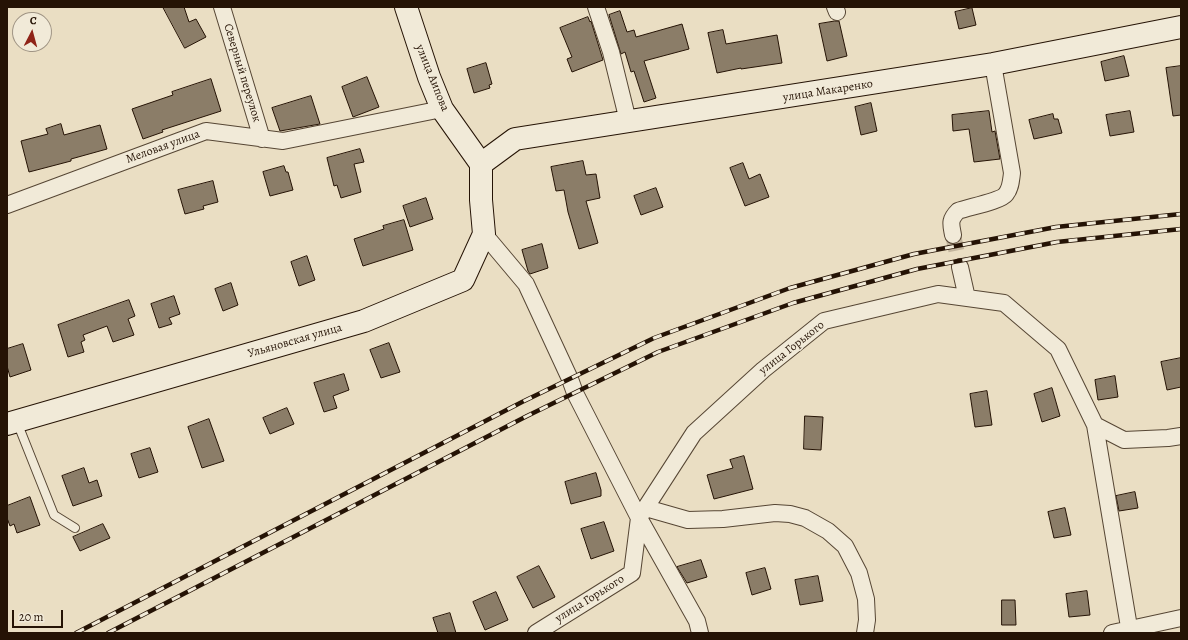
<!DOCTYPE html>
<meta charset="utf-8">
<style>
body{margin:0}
#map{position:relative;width:1188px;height:640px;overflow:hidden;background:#eadec3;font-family:Alegreya,serif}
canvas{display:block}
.frame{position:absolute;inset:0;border:8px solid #251305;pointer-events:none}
.north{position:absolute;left:12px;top:12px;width:40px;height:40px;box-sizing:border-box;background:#f1ead8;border:1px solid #9f9484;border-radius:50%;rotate:6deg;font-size:11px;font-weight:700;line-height:16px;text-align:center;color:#251305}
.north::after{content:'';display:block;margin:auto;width:14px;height:18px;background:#8f2418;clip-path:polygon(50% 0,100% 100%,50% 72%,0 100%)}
.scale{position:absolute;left:12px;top:610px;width:51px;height:18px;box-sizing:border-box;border:2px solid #251305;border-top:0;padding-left:5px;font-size:12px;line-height:14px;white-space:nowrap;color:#251305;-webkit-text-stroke:3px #f1ead8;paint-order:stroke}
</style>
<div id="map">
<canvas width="1188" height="640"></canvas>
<div class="frame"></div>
<div class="north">С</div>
<div class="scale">20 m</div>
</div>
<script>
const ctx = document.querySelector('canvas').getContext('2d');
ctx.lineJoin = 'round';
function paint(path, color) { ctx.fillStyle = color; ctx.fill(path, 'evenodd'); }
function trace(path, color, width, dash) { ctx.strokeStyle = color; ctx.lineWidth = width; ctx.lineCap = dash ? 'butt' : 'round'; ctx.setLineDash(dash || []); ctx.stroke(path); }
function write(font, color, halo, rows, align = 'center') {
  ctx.font = font + ' Alegreya,serif'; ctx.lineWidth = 3; ctx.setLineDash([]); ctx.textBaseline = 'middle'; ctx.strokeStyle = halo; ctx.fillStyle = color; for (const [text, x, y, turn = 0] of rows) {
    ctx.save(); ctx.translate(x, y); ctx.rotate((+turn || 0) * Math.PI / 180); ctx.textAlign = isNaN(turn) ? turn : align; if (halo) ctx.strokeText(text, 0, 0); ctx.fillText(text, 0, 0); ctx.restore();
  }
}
const building = new Path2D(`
 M163,7H184L189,22L196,19L206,37L185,48Z
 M972,8L976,25L959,29L955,12Z
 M620,11L627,32L634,30L636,37L682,24L689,49L644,61L656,98L644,102L634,71L631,72L625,52L621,54L609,15Z
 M588,17L590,22L591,21L603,60L572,72L567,59L572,57L560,28Z
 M835,21H839L847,56L827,61L819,24Z
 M723,30L726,44L777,35L782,63L741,69V68L717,73L708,33Z
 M1124,56L1129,76L1105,81L1101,62Z
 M486,63L492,84L489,85L490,88L474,93L467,69Z
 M1181,66V115L1173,116L1166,68Z
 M367,77L379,107L353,117L342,87Z
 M211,79L221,111L162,130L163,132L143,139L132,109L173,95L172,92Z
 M311,96L320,124L280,131L272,108Z
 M871,103L877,131L861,135L855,107Z
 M989,111L992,132L995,131L1000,159L974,162L969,129L953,131L952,115Z
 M1130,111L1134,132L1110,136L1106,115Z
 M1053,114L1054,119H1058L1062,133L1034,139L1029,120Z
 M61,124L64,135L100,125L107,149L71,159V161L29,172L21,141L48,134L46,129Z
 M360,149L364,162L354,164L361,192L341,198L337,185L334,186L327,158Z
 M583,161L586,175L596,174L600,198L586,201L598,243L579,249L568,212L564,190L556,191L551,167Z
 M743,163L749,179L760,174L769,197L745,206L730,168Z
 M284,166L286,172H288L293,190L270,196L263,172Z
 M213,181L218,202L203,206L204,209L185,214L178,190Z
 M656,188L663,207L641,215L634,196Z
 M426,198L433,219L410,227L403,206Z
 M404,220L413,250L363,266L354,239L384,229L383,226Z
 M542,244L548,268L530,274L528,271L522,250Z
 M307,256L315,280L299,286L291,262Z
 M231,283L238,305L223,311L215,289Z
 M174,296L180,314L169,318L172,324L159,328L151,304Z
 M129,300L135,316L128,319L134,335L113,342L107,326L83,335L85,340L81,342L84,352L68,357L58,325Z
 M389,343L400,372L381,378L370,350Z
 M23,344L31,370L10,377L7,366V349Z
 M1181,358V387L1167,390L1161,362Z
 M344,374L349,390L333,396L337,408L324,412L314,383Z
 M1115,376L1118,397L1098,400L1095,380Z
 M1052,388L1060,416L1042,422L1034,394Z
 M987,391L992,425L975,427L970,394Z
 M287,408L294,424L270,434L263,418Z
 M805,416L823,417L821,450L804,449Z
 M209,419L224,461L202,468L188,427Z
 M150,448L158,472L139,478L131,454Z
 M744,456L753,489L714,499L707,475L733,468L730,460Z
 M84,468L89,483L97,480L102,496L73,506L62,476Z
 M596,473L601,490V496L571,504L565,482Z
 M1135,492L1138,508L1119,511L1116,496Z
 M30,497L40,525L17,533L14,524L10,526L7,518V506Z
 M1065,508L1071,535L1054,538L1048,512Z
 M604,522L614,551L591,559L581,529Z
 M103,524L110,538L80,551L73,537Z
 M701,560L707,577L687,583L677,567Z
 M539,566L555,597L533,608L517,577Z
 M765,568L771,589L752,595L746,573Z
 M818,576L823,601L800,605L795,580Z
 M1087,591L1090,615L1069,617L1066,594Z
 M496,592L508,620L485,630L473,602Z
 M1002,600H1015L1016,625H1002Z
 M450,613L456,633H438L433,618Z`);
paint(building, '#8b7d68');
trace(building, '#251305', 1);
trace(new Path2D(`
 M953,235L960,267`), '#c3b59d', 16, [16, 8]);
const lane = new Path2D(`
 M17,422L54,515L75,528`);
const street = new Path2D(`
 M222,7L262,139
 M596,7L611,52L628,121
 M835,7L837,12
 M7,205L206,131L283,141L442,109
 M484,234L526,284L570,379L575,393L639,518L697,621L700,633
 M953,235C951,224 949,220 958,211C969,207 1001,201 1006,194C1011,188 1011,180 1012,173L993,64
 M960,267L967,298
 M1095,425L1130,633
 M646,508L688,520L723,519L775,513L790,514L805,518L828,531L845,546L859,573L866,599L867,620L865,633
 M536,633L632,573L639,518L694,433L763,370L824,321L938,294L1004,303L1058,349L1095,425L1124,440L1168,438L1181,436
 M1112,633L1181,618`);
const secondary = new Path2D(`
 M406,7L429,77L442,109L481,164
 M481,164L515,139L993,64L1181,27
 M7,424L364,321L463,280L484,234L481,200V164`);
trace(lane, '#564634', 10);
trace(street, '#564634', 18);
trace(secondary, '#251305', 24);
trace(lane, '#f1ead8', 8);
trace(street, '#f1ead8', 16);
trace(secondary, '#f1ead8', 22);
const rail = new Path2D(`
 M76,633L522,402L654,338L790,288L914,254L1056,227L1181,214
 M108,633L527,416L658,352L793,303L917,269L1057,242L1181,229`);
trace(rail, '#251305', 4.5);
trace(rail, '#f1ead8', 3, [9]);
write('12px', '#251305', '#f1ead8', [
 ["Северный переулок",242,73,73],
 ["улица Аипова",432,78,68],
 ["улица Макаренко",828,91,-9],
 ["Меловая улица",163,147,-20],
 ["Ульяновская улица",295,341,-16],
 ["улица Горького",792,348,-38],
 ["улица Горького",590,599,-32]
]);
</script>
